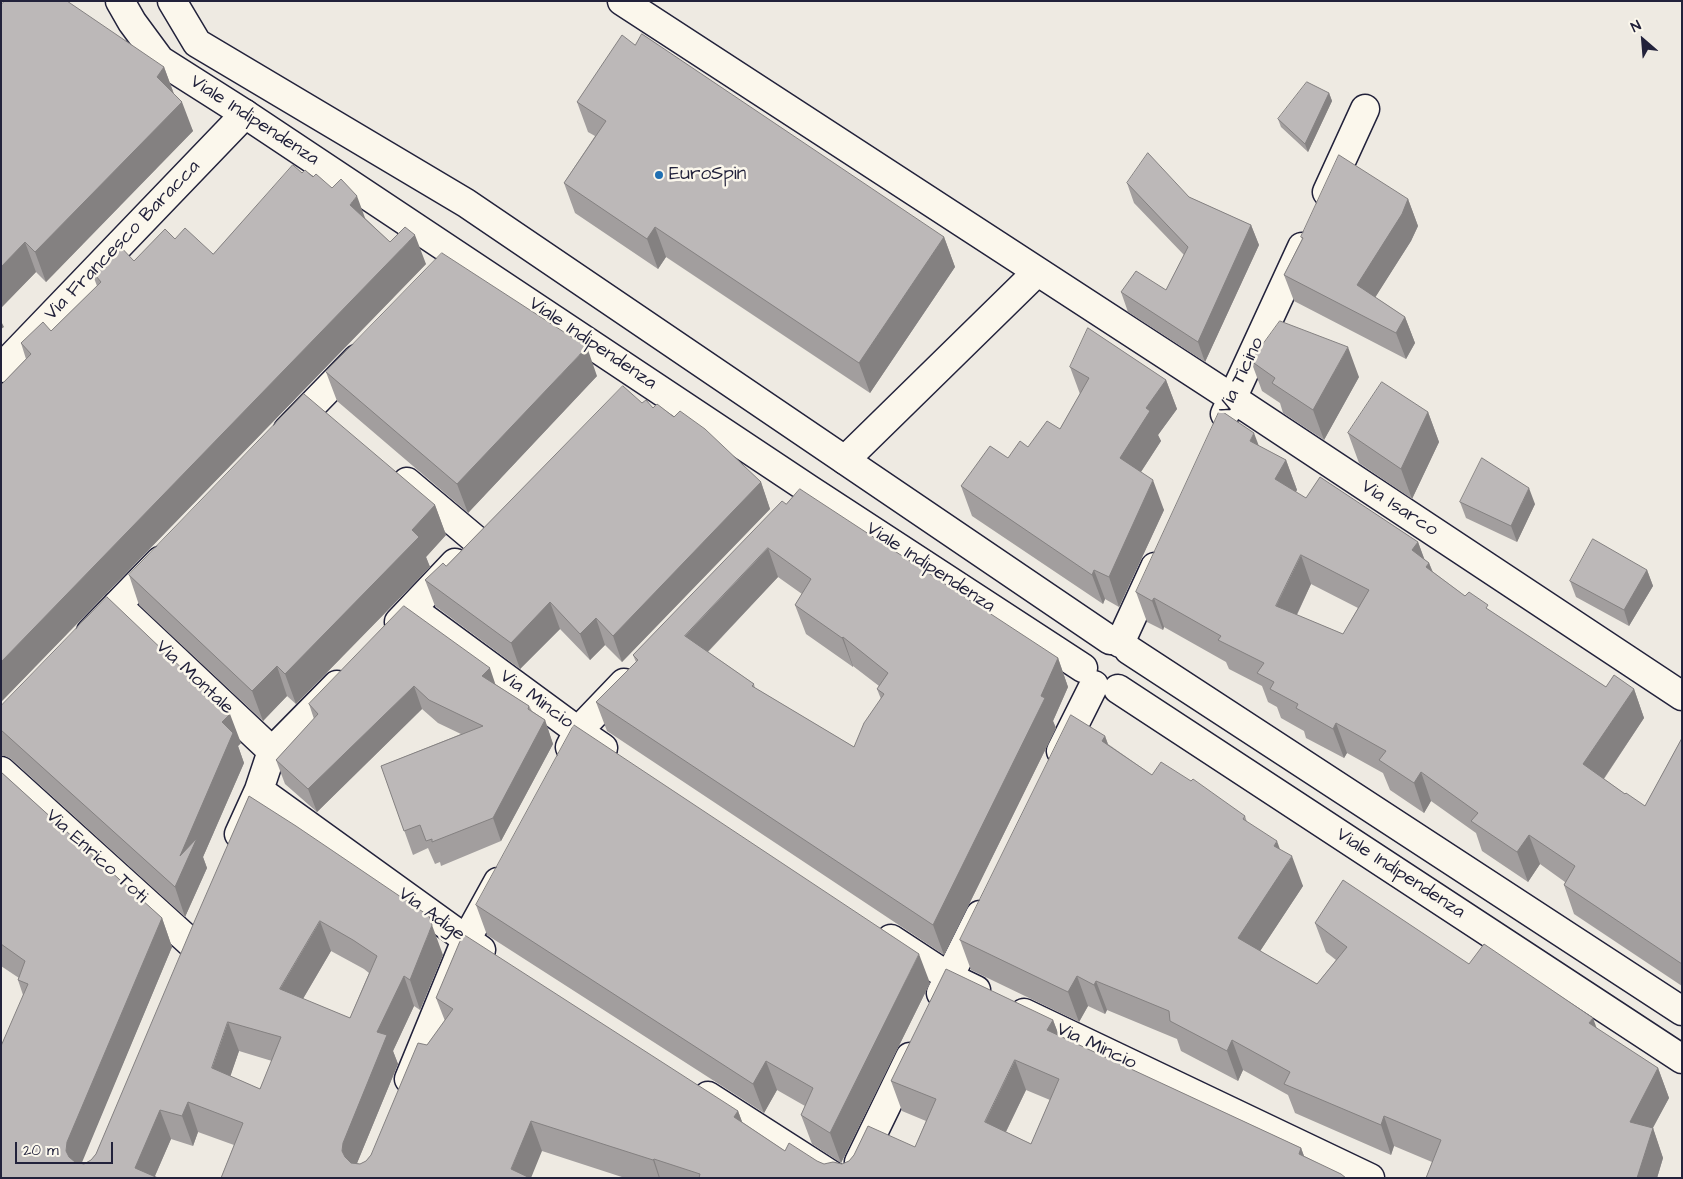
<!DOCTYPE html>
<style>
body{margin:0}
#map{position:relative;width:1683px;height:1179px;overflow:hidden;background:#eeeae2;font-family:"Architects Daughter",sans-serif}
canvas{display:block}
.frame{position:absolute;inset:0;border:2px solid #22223b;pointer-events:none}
.north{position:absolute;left:1618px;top:15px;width:50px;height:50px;-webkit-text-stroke:4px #fbf7ec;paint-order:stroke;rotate:333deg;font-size:14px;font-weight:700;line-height:20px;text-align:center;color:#22223b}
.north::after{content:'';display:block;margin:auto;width:18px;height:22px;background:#22223b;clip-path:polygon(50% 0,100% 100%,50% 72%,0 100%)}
.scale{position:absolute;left:15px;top:1142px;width:98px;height:22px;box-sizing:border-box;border:2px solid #22223b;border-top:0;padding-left:6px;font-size:15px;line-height:18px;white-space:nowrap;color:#22223b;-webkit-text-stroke:4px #fbf7ec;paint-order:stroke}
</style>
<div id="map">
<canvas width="1683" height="1179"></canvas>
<div class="frame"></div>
<div class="north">N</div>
<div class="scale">20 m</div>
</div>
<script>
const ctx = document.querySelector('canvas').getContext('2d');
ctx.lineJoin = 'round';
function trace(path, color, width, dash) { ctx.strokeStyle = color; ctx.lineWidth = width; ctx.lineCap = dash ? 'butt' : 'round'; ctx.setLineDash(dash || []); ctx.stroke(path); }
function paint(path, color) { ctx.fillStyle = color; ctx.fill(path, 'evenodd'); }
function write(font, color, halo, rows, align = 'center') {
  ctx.font = font + ' "Architects Daughter",sans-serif'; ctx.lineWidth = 5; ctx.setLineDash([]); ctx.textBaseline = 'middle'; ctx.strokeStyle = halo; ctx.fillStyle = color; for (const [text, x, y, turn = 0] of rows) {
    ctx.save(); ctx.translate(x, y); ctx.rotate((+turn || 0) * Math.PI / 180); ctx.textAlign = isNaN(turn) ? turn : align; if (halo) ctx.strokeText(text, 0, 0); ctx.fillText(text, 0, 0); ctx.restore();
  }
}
const minor = new Path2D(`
 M622,1L1232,398L1682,696
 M1327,192L1365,109
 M1,368L245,114
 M1225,414L1302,247
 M288,430L357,359
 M845,460L1037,272
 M407,482L476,540
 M117,605L272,751
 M412,609L578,731L603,748
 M399,622L455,563
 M91,632L160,561
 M1120,643L1155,567
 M570,747L578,731L624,683
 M1061,751L1094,685
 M1,771L191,943
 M259,790L481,950
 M239,834L259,790L272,751L337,685
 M891,939L949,977L976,990
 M941,993L980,915
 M1024,1013L1370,1178
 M409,1079L466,940L498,882
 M708,1096L836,1178
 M859,1162L910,1057`);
const secondary = new Path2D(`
 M120,1L132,22L160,60L245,114L810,490L1083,668
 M172,1L197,43L466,203L1110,640
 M1129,650L1682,1011
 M1118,689L1682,1059`);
trace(minor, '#22223b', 31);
trace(secondary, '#22223b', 31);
trace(minor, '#fbf7ec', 28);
trace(secondary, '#fbf7ec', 28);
paint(new Path2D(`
 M1,5L164,67L174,94L193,131L46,282L36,272L1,308Z
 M635,45L944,237L955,267L870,393L666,257L658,269L575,213L564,183L595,136L588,132L577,102Z
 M1329,93L1332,101L1308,152L1281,127L1278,119Z
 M302,173L366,219L390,242L426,264L1,702V385L26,359L21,343L51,331L97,286L91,270L134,261L175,239L213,254Z
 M1127,183L1189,197L1251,225L1259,245L1205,362L1128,312L1121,292L1166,290L1184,255L1134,203Z
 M1408,199L1418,226L1411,241L1375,297L1405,317L1415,343L1406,359L1294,301L1284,275L1302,239L1301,237Z
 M1251,361L1359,377L1324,440L1283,413L1280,403L1262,391Z
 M1070,367L1166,380L1177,409L1158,435L1161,441L1141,472L1164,510L1119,607L1105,599L1103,604L972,516L961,486L1008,458L1060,429L1080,394Z
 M326,372L597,376L468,513L337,401Z
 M642,403L674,417L761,482L770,509L622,662L605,645L590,660L560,629L520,669L435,606L425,580L446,566Z
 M1428,412L1439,442L1412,499L1359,463L1348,433Z
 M1259,446L1286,460L1297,490L1295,492L1306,498L1418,542L1424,559L1429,563L1433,572L1465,596L1489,610L1606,687L1634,689L1644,718L1604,779L1625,794L1645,806L1682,738V986L1574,914L1564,885L1565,882L1540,864L1528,882L1482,851L1476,833L1431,801L1424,813L1390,790L1383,773L1347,753L1344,758L1306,738L1304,731L1281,718L1277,707L1268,702L1262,686L1229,669L1226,662L1164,627L1163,630L1147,622L1136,592ZM1311,584L1358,608L1343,634L1297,615Z
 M1460,502L1535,504L1517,542L1466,518Z
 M786,504L1058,658L1068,687L1053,721L1056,728L944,955L607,731L596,702L636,662L633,655ZM778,577L802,594L795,605L806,634L853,667V666L879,686L877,689L881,699L854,747L755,688L754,684L708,652Z
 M435,505L446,535L426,557L430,567L296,704L287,696L263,721L139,605L129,575Z
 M1647,570L1653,586L1629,626L1576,597L1570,581Z
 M404,606L495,684L529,706L532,711L545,720L553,744L501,841L441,866L440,862L435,864L428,848L413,855L381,766L461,734L438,723L422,709L317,812L285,784L276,760L314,719L309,704Z
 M1,706L241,743L238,746L244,763L203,857L207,868L185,917L11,759L5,756H1Z
 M1105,736L1108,744L1152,775L1245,816L1247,822L1279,849L1303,886L1260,951L1317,984L1336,960L1326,952L1315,923L1469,964L1596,1028L1658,1068L1669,1098L1653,1128L1663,1158L1657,1178H1426L1432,1162L1394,1146L1391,1155L1295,1113L1288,1095L1243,1070L1238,1081L1181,1051L1177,1039L1107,1010L1105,1014L1088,1006L1079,1022L971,970L960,940Z
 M1,772L162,918L172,947L81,1163L84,1164L91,1160L96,1154L249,796L443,955L420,1010L414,1006L393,1051L398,1064L357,1163L360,1164L366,1161L371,1155L427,1045L445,1021L436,998L738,1111L742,1122L785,1151L824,1164H842L915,1147L926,1121L902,1111L891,1081L1053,1020L1059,1036L1301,1148L1304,1156L1346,1178H625L542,1151L221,1178L234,1145L198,1132L193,1146L171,1139L155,1176L1,1178L23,995L18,980L19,978L1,966ZM331,951L364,969L369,973L350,1018L303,999ZM239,1051L272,1061L260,1089L230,1076ZM1026,1090L1050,1100L1031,1144L1006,1132Z
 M476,905L930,983L841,1163L812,1144L801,1115L805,1106L777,1090L764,1113L487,935Z`), '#a29e9e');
paint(new Path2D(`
 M164,67L175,97L157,77Z
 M1329,93L1332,101L1308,152L1305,144Z
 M182,102L193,131L46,282L35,252Z
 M357,196L368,226L350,205Z
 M1408,199L1418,226L1411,241L1366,312L1357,285Z
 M1251,225L1259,245L1205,362L1198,342Z
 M655,227L666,257L658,269L647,239Z
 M415,235L426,264L1,702V662Z
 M944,237L955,267L870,393L859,363Z
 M25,242L36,272L1,308V267Z
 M1405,317L1415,343L1406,359L1396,333Z
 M1,321L4,327L1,329Z
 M587,347L597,376L468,513L457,484Z
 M1348,347L1359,377L1324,440L1313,410Z
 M1166,380L1177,409L1158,435L1161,441L1131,487L1120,458L1146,408Z
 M1428,412L1439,442L1412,499L1401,469Z
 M1254,433L1265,462L1250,441Z
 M1286,460L1297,490L1286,509L1275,479Z
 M1153,480L1164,510L1119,607L1109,577Z
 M761,482L770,509L622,662L613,636Z
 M1529,488L1535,504L1517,542L1511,526Z
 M435,505L446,535L426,557L430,567L296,704L285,674L412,530Z
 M1418,542L1427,566L1429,563L1440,592L1412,550Z
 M768,548L778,577L695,665L685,636Z
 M1301,555L1311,584L1287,635L1276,606Z
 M1094,570L1105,599L1103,604L1092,575Z
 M1647,570L1653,586L1629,626L1624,610Z
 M1154,598L1164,627L1163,630L1152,601Z
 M550,602L560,629L520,669L511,643Z
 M596,618L605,645L590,660L580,634Z
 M843,637L853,666V667L842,638Z
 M1058,658L1068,687L1053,721L1056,728L944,955L933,925Z
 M277,666L287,696L263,721L252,691Z
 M490,668L498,692L482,676Z
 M414,686L422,709L317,812L308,789Z
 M1634,689L1644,718L1594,793L1583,764Z
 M230,714L241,743L238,746L244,763L203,857L207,868L185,917L175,887L180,856L222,722Z
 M545,720L553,744L501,841L493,818Z
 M1336,723L1347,753L1344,758L1333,729Z
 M1105,736L1115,765L1102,741Z
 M1421,772L1431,801L1424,813L1414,783Z
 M1529,835L1540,864L1528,882L1517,852Z
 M1277,841L1286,866L1292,856L1303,886L1249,968L1238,938L1274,846Z
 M162,918L172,947L78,1172L77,1178L66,1151L67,1142Z
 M320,921L331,951L291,1019L280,989Z
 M432,925L443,955L420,1010L410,980Z
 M919,954L930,983L841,1163L830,1133Z
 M404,976L414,1006L393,1051L398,1064L353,1173V1178L342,1151L343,1143L377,1032Z
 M1077,976L1088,1006L1079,1022L1068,992Z
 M1096,981L1107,1010L1105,1014L1094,985Z
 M1593,1018L1604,1048L1589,1023Z
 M1053,1020L1064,1049L1047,1030Z
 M228,1022L239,1051L223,1098L212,1068Z
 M1232,1040L1243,1070L1238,1081L1227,1051Z
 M1015,1060L1026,1090L996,1152L985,1122Z
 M766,1061L777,1090L764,1113L753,1084Z
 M1658,1068L1669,1098L1640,1151L1630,1122Z
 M188,1102L198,1132L193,1146L182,1116Z
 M160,1110L171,1139L154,1178L135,1168Z
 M738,1111L749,1140L734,1117Z
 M1384,1116L1394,1146L1391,1155L1381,1125Z
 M531,1121L542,1151L531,1178H514L511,1169Z
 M1653,1128L1663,1158L1657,1178H1637Z
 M1301,1148L1312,1178L1299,1154Z
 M654,1159L660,1178H659L653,1160Z`), '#848181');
const building = new Path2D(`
 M5,1H67L164,67L157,77L182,102L35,252L25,242L1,267V5Z
 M642,34L944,237L859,363L655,227L647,239L564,183L606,121L577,102L622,35L635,45Z
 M1307,82L1329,93L1305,144L1278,119Z
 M1148,153L1189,197L1251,225L1198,342L1121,292L1136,271L1166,290L1188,247L1127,183Z
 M1339,155L1408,199L1402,214L1357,285L1405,317L1396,333L1284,275L1303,238L1301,237Z
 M293,165L302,173L305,170L313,177L316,174L332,188L341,179L357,196L350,205L390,242L405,227L415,235L1,662V385L31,354L21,343L43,322L51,331L101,282L91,270L117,243L134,261L165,229L175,239L185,228L213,254Z
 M442,253L587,347L457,484L326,372Z
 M1280,321L1348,347L1313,410L1272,383L1275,378L1251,361Z
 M1088,328L1166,380L1146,408L1150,411L1120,458L1153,480L1109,577L1094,570L1092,575L961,486L990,446L1008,458L1020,441L1028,447L1047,421L1060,429L1089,378L1070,367Z
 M1382,382L1428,412L1401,469L1348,433Z
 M623,386L642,403L646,400L653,408L657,404L674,417L680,411L705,429L761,482L613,636L596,618L580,634L550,602L511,643L425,580L443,563L446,566Z
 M304,394L435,505L412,530L419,537L285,674L277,666L252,691L129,575Z
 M1220,410L1254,433L1250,441L1286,460L1275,479L1306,498L1320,477L1418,542L1412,550L1429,563L1426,567L1465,596L1469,592L1488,605L1486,608L1606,687L1614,675L1634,689L1583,764L1625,794L1626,793L1645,806L1682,738V964L1564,885L1575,866L1529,835L1517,852L1471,821L1478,813L1421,772L1414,783L1379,760L1386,751L1336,723L1333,729L1296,708L1298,704L1270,689L1274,682L1257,673L1264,663L1218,640L1221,636L1154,598L1152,601L1136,592ZM1301,555L1369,590L1343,634L1276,606Z
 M1482,458L1529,488L1511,526L1460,502Z
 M800,489L1058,658L1041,696L1045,698L933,925L596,702L638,660L633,655L782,501L786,504ZM768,548L811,579L795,605L842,638L843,637L888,673L877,689L884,694L864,723L854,747L752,686L754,684L685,636Z
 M1593,539L1647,570L1624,610L1570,581Z
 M107,597L230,714L222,722L233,733L180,856L197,838L175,887L1,730V706Z
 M404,606L490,668L482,676L529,706L528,709L545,720L493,818L432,842V839L426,841L420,825L404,831L381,766L483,726L429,700L414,686L308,789L276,760L318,714L309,704Z
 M1071,715L1105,736L1102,741L1152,775L1161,762L1191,781L1193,779L1245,816L1243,819L1277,841L1274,846L1292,856L1238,938L1317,984L1347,947L1315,923L1343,880L1469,964L1484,944L1593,1018L1589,1023L1658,1068L1630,1122L1653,1128L1637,1178H1426L1441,1140L1384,1116L1381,1125L1284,1084L1290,1072L1232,1040L1227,1051L1170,1021L1169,1011L1096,981L1094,985L1077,976L1068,992L960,940Z
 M574,725L919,954L830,1133L801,1115L813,1088L766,1061L753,1084L476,905Z
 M1,772L162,918L67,1142L66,1151L69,1157L75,1162L84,1164L91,1160L96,1154L195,920L249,796L296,826L429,916L432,925L410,980L404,976L377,1032L387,1035L343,1143L342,1151L345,1157L351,1163L360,1164L366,1161L371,1155L418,1043L427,1045L453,1009L436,998L463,934L738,1111L734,1117L785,1151L789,1143L817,1161L824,1164L833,1162L842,1164L849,1161L854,1155L868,1126L915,1147L936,1099L891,1081L946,969L1053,1020L1047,1030L1301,1148L1299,1154L1341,1174L1346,1178H699L700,1174L654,1159L653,1160L531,1121L511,1169L530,1178H221L243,1123L188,1102L182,1116L160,1110L135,1168L158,1178H1V1046L28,984L18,980L25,961L1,944ZM320,921L353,940L377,956L350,1018L280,989ZM228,1022L281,1037L260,1089L212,1068ZM1015,1060L1059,1079L1031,1144L985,1122Z`);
paint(building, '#bcb8b8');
trace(building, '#848181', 1);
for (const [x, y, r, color] of [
 [659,175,5,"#1f6fb2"]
]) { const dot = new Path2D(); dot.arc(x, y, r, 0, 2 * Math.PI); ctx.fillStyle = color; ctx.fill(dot); trace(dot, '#fbf7ec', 2); }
write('19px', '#22223b', '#fbf7ec', [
 ["Viale Indipendenza",254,121,33],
 ["Via Francesco Baracca",123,241,-46],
 ["Viale Indipendenza",592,344,34],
 ["Via Ticino",1242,376,-65],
 ["Via Isarco",1399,509,33],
 ["Viale Indipendenza",930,568,33],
 ["Via Montale",194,678,43],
 ["Via Mincio",536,700,36],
 ["Via Enrico Toti",96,857,42],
 ["Viale Indipendenza",1400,874,33],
 ["Via Adige",431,915,36],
 ["Via Mincio",1096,1047,25]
]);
write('19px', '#22223b', '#fbf7ec', [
 ["EuroSpin",669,175]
], 'left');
</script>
